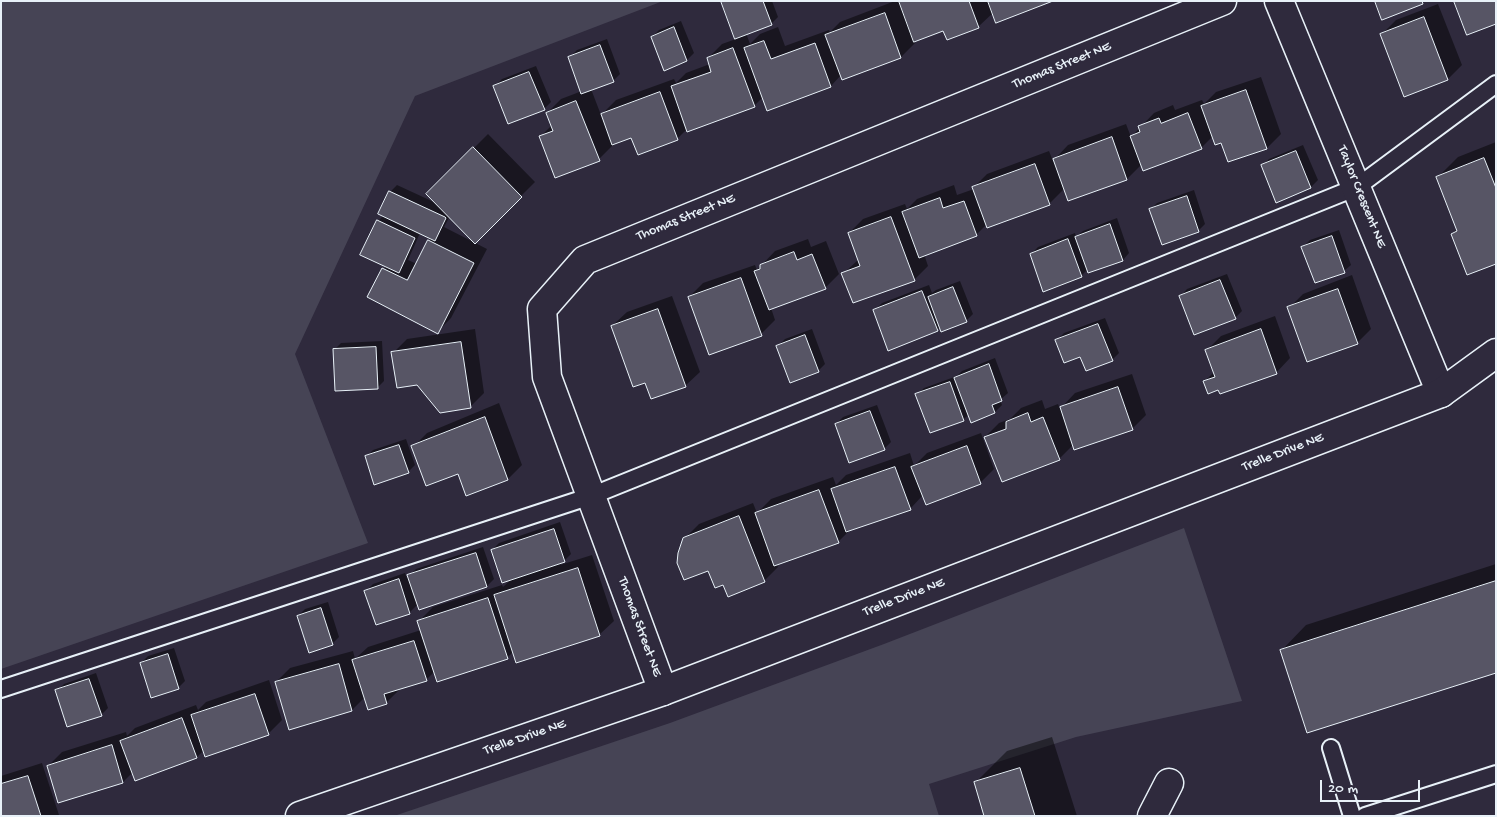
<!DOCTYPE html>
<style>
body{margin:0}
#map{position:relative;width:1497px;height:817px;overflow:hidden;background:#2f2a3d;font-family:"Gochi Hand",sans-serif}
canvas{display:block}
.frame{position:absolute;inset:0;border:2px solid #e8f1f8;pointer-events:none}
.scale{position:absolute;left:1320px;top:780px;width:100px;height:22px;box-sizing:border-box;border:2px solid #e8f1f8;border-top:0;padding-left:6px;font-size:15px;line-height:18px;white-space:nowrap;color:#e8f1f8;-webkit-text-stroke:4px #2f2a3d;paint-order:stroke}
</style>
<div id="map">
<canvas width="1497" height="817"></canvas>
<div class="frame"></div>
<div class="scale">20 m</div>
</div>
<script>
const ctx = document.querySelector('canvas').getContext('2d');
ctx.lineJoin = 'round';
function paint(path, color) { ctx.fillStyle = color; ctx.fill(path, 'evenodd'); }
function trace(path, color, width, dash) { ctx.strokeStyle = color; ctx.lineWidth = width; ctx.lineCap = dash ? 'butt' : 'round'; ctx.setLineDash(dash || []); ctx.stroke(path); }
function write(font, color, halo, rows, align = 'center') {
  ctx.font = font + ' "Gochi Hand",sans-serif'; ctx.lineWidth = 4.5; ctx.setLineDash([]); ctx.textBaseline = 'middle'; ctx.strokeStyle = halo; ctx.fillStyle = color; for (const [text, x, y, turn = 0] of rows) {
    ctx.save(); ctx.translate(x, y); ctx.rotate((+turn || 0) * Math.PI / 180); ctx.textAlign = isNaN(turn) ? turn : align; if (halo) ctx.strokeText(text, 0, 0); ctx.fillText(text, 0, 0); ctx.restore();
  }
}
paint(new Path2D(`
 M1,1H663L415,96L295,354L368,543L1,669Z
 M1184,528L1242,701L1076,737L929,784L939,816H394L670,723L884,644Z`), '#464455');
paint(new Path2D(`
 M722,1H772L778,17L771,24L746,33L750,44L760,34L778,27L785,46L829,30L830,32L840,22L895,1H1049L994,12L978,27L944,30L914,41L915,43L901,57L842,79L841,75L831,86L768,109L763,97L754,106L687,129L677,139L631,136L612,143L613,145L599,159L541,136L552,125L547,113L561,99L582,91L570,57L577,50L607,39L620,74L613,81L591,89L601,115L616,100L674,79L676,83L686,73L710,64L708,58L722,44L736,39Z
 M1438,4L1462,65L1448,79L1405,95L1382,34L1396,20Z
 M681,21L694,53L687,60L652,37L659,30Z
 M536,66L551,102L544,109L495,86L502,79Z
 M1261,77L1281,134L1267,148L1229,161L1222,141L1213,136L1201,148L1142,164L1127,179L1069,199L1065,188L1049,204L987,224L976,235L924,254L928,266L914,280L843,274L859,259L849,233L863,219L905,204L907,209L917,199L954,185L957,195L974,189L973,188L987,174L1049,151L1053,161L1068,145L1126,124L1131,137L1154,113L1173,105L1175,110L1202,100L1204,104L1216,92Z
 M488,134L535,182L475,242L450,216L444,227L487,249L451,318L437,332L368,297L386,266L378,221L383,216L390,192L397,185L436,203L428,194ZM420,233L431,238L417,264L408,260Z
 M1496,142V263L1452,234L1457,229L1438,177L1458,157Z
 M1303,145L1318,180L1311,187L1277,201L1262,166L1269,159Z
 M1194,190L1205,224L1198,231L1150,210L1157,203Z
 M1117,218L1129,253L1123,260L1089,272L1088,269L1081,276L1031,254L1038,247L1075,233L1076,237L1083,231Z
 M1339,230L1351,265L1344,271L1303,247L1310,240Z
 M808,239L811,247L826,241L839,274L825,288L771,308L775,320L761,334L689,297L703,283L755,265L757,270L775,251Z
 M1227,274L1242,311L1235,318L1181,296L1187,289Z
 M1352,275L1371,329L1357,343L1289,308L1303,294Z
 M960,281L973,314L966,321L940,327L937,330L875,310L882,303L929,285L932,293L936,290Z
 M672,296L700,372L685,386L646,381L612,326L627,312Z
 M1275,316L1290,358L1276,373L1219,389L1204,382L1214,372L1207,350L1221,336Z
 M1105,318L1119,353L1112,360L1081,356L1057,340L1064,333Z
 M475,329L484,393L470,407L393,353L407,339Z
 M812,329L825,364L818,371L778,346L785,339Z
 M382,341L384,381L377,388L334,350L341,343Z
 M995,358L1008,393L1000,400L1002,405L995,412L969,414L964,419L931,432L917,395L924,388L957,376L962,371Z
 M1132,374L1146,415L1132,429L1074,444L1059,459L985,437L999,423L1010,419L1021,408L1042,400L1045,409L1058,404L1060,409L1075,393Z
 M499,403L522,465L508,479L466,494L459,472L413,447L427,433Z
 M877,405L891,442L884,449L836,424L843,417Z
 M981,433L994,469L980,483L923,495L910,509L851,529L838,542L777,564L778,567L764,581L724,583L708,569L684,539L699,524L753,503L757,513L771,499L833,477L836,485L846,475L910,453L914,466L927,453Z
 M406,439L415,465L408,472L366,457L373,450Z
 M560,522L571,554L560,565L592,555L614,621L599,635L514,651L507,658L435,671L426,680L400,689L386,703L365,697L352,710L289,728L276,682L290,668L353,651L355,659L368,647L421,630L419,621L433,607L502,585L503,587L512,579L492,550L499,543Z
 M483,547L494,579L487,586L419,608L418,604L409,613L366,591L373,584L405,573L407,578L416,569Z
 M1496,564V671L1281,651L1306,625Z
 M328,602L339,637L332,644L298,616L305,609Z
 M174,648L185,681L178,688L141,663L148,656Z
 M96,673L108,708L101,715L57,691L64,684Z
 M269,680L282,720L268,734L204,750L197,757L133,772L123,782L59,801L48,766L62,752L126,732L127,736L135,728L196,705L198,710L206,702Z
 M1052,737L1077,816H986L975,783L1007,751Z
 M42,763L59,815L1,816V776Z`), '#0007');
const building = new Path2D(`
 M721,1H763L772,25L735,39Z
 M899,1H969L979,28L947,40L943,31L914,42Z
 M988,1H1053L996,23Z
 M1375,1H1422L1423,4L1382,20Z
 M1454,1H1496V24L1467,35Z
 M885,13L901,58L842,80L825,35Z
 M1424,17L1448,80L1404,97L1380,34Z
 M674,27L687,61L664,71L651,37Z
 M764,41L771,59L815,43L831,87L767,111L744,48Z
 M600,45L614,82L581,94L568,57Z
 M733,48L755,107L687,132L671,86L711,72L707,58Z
 M529,72L545,110L508,124L493,86Z
 M1246,90L1267,149L1228,162L1221,143L1215,145L1201,106Z
 M660,92L678,140L638,155L631,138L612,145L601,114Z
 M576,101L600,161L555,178L539,136L553,131L546,113Z
 M1188,113L1202,149L1143,171L1130,136L1140,132L1138,126L1159,118L1161,123Z
 M1112,137L1127,180L1068,201L1053,159Z
 M473,147L522,197L475,244L426,194Z
 M1296,151L1311,188L1276,203L1261,165Z
 M1484,158L1496,188V264L1467,275L1451,234L1457,231L1436,177Z
 M1035,164L1050,205L987,228L972,187Z
 M389,191L445,217L446,218L435,241L378,214Z
 M1187,196L1199,232L1162,245L1149,209Z
 M940,198L943,208L964,201L977,236L919,258L902,212Z
 M891,217L915,281L853,303L841,273L860,266L848,233Z
 M377,220L415,238L399,273L360,255Z
 M1110,224L1123,261L1088,273L1075,237Z
 M1332,236L1345,273L1315,283L1301,247Z
 M1068,239L1082,277L1043,292L1030,254Z
 M428,240L474,263L438,334L367,297L382,268L407,280Z
 M794,252L797,260L812,254L826,289L769,310L754,271L760,269V265Z
 M741,278L762,336L709,355L688,297Z
 M1220,280L1236,319L1194,335L1179,296Z
 M953,287L967,322L941,332L928,297Z
 M1338,289L1358,344L1307,362L1287,307Z
 M922,291L938,331L888,351L873,310Z
 M658,309L686,387L651,399L645,383L633,387L611,326Z
 M1098,324L1113,361L1086,371L1080,357L1064,363L1055,340Z
 M1261,329L1277,374L1220,394L1218,390L1208,394L1203,381L1215,377L1205,350Z
 M805,335L819,372L790,383L776,346Z
 M461,342L471,408L440,413L417,385L397,388L391,352Z
 M376,347L378,389L335,391L333,349Z
 M989,364L1002,401L992,405L995,413L971,423L954,378Z
 M950,382L964,421L930,433L915,394Z
 M1118,387L1133,430L1074,450L1060,407Z
 M870,411L885,450L849,463L835,424Z
 M1028,413L1031,422L1043,417L1060,460L1002,482L984,437L1006,429V422Z
 M485,417L508,480L466,496L458,474L426,486L411,446Z
 M399,445L409,473L374,485L365,456Z
 M967,446L981,484L926,505L911,467Z
 M895,467L911,510L846,532L831,489Z
 M819,490L839,543L774,566L755,513Z
 M739,516L765,582L728,597L723,585L715,588L708,571L684,580L677,563L678,553L683,538Z
 M554,529L565,562L502,583L491,550Z
 M476,553L487,587L419,610L407,575Z
 M578,568L600,636L516,663L494,595Z
 M399,579L410,614L376,625L364,591Z
 M1496,581V673L1307,733L1280,650Z
 M488,598L508,659L437,682L417,621Z
 M321,608L333,645L309,653L297,616Z
 M414,641L427,681L384,694L387,704L368,710L352,660Z
 M168,654L179,689L151,698L140,663Z
 M339,664L352,711L289,730L275,682Z
 M89,679L102,716L67,727L55,690Z
 M255,694L269,735L205,757L191,715Z
 M182,718L197,758L135,781L120,741Z
 M112,745L123,783L58,803L47,766Z
 M1020,768L1035,816H984L974,782Z
 M28,776L41,816H1V784Z`);
paint(building, '#575565');
trace(building, '#e8f1f8', 1);
const lane = new Path2D(`
 M1,689L591,496L1357,187L1496,84
 M1331,748L1352,816
 M1365,816L1496,774`);
const street = new Path2D(`
 M1279,1L1441,393
 M663,691L547,377L542,309L585,260L1222,1
 M1152,816L1169,783`);
const secondary = new Path2D(`
 M300,816L663,691L1441,393L1496,353`);
trace(lane, '#e8f1f8', 20);
trace(street, '#e8f1f8', 31);
trace(secondary, '#e8f1f8', 31);
trace(lane, '#2f2a3d', 16);
trace(street, '#2f2a3d', 28);
trace(secondary, '#2f2a3d', 28);
write('14px', '#e8f1f8', '#2f2a3d', [
 ["Thomas Street NE",1062,66,-22],
 ["Taylor Crescent NE",1361,197,68],
 ["Thomas Street NE",686,218,-22],
 ["Trelle Drive NE",1283,453,-21],
 ["Trelle Drive NE",904,598,-21],
 ["Thomas Street NE",639,627,70],
 ["Trelle Drive NE",525,738,-19]
]);
</script>
